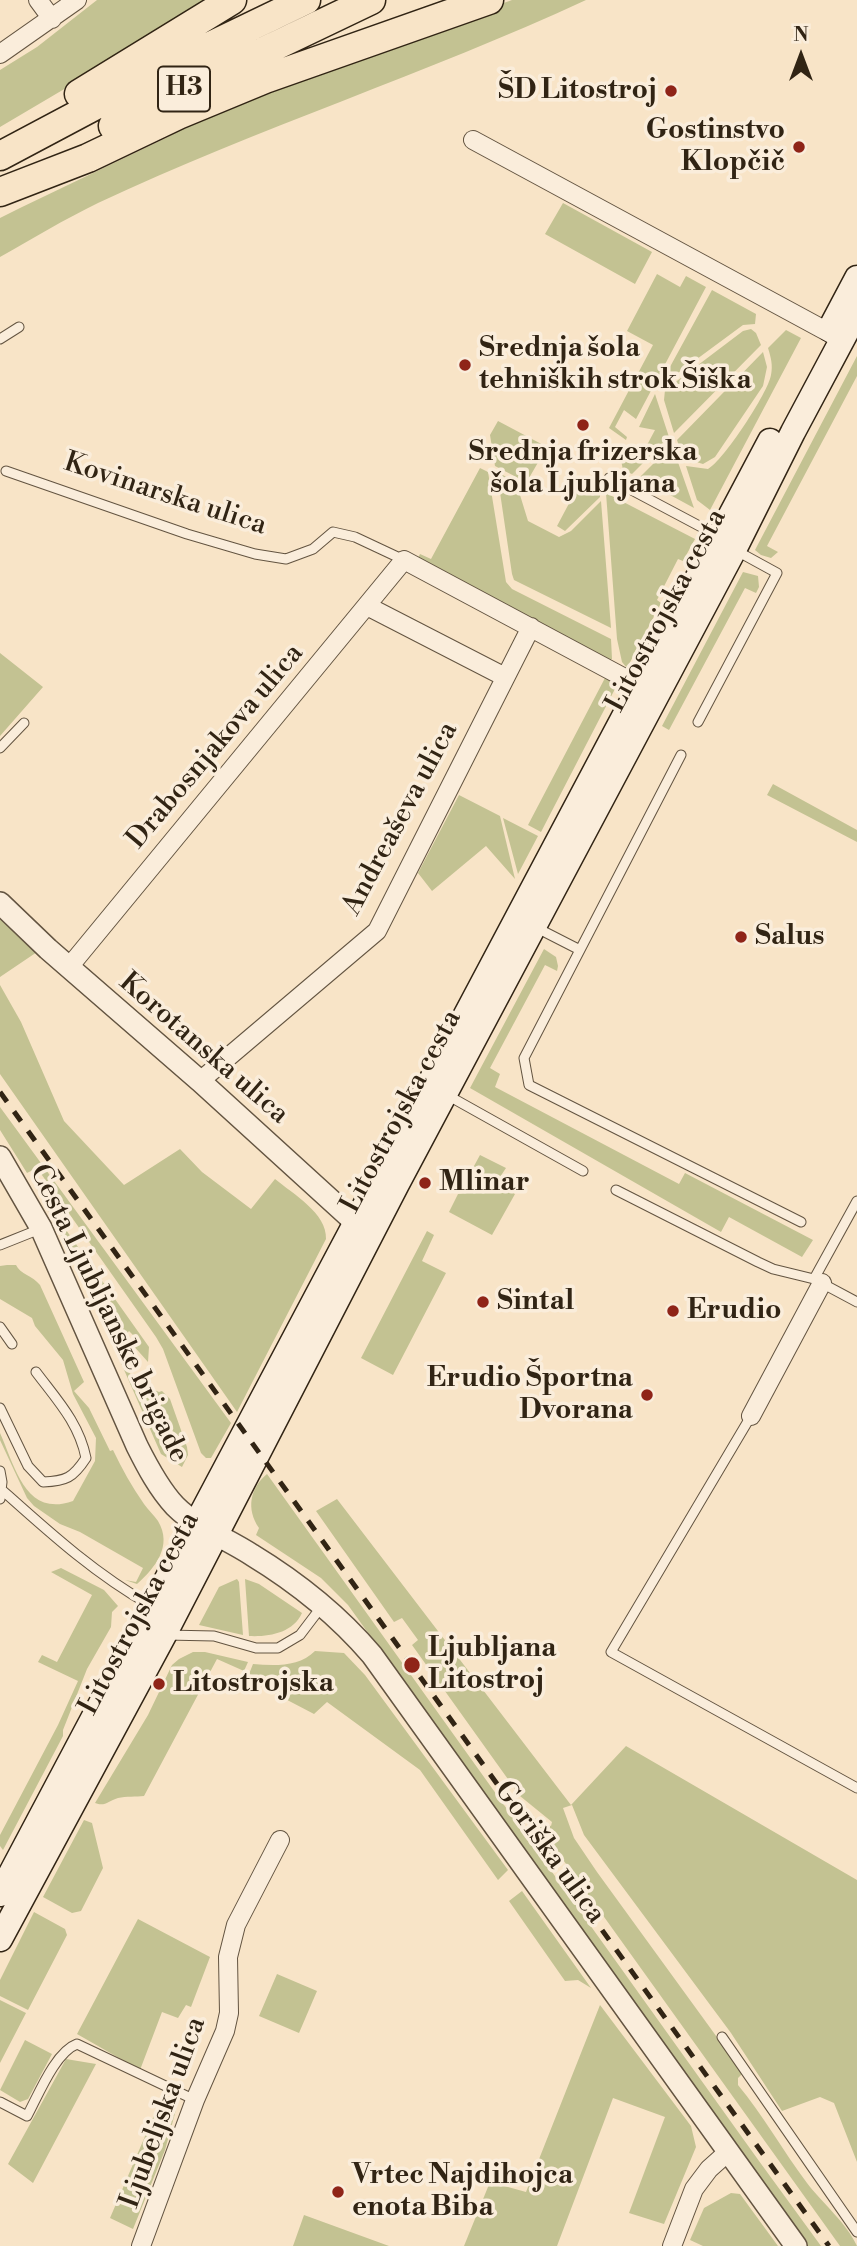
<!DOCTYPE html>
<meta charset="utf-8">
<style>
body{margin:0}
#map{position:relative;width:857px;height:2246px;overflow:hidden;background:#f8e4c7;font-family:"Libre Bodoni",serif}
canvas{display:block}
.north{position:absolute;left:766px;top:21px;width:70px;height:70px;-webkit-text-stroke:5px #faeddb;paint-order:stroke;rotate:0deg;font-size:19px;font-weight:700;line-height:28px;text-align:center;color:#312414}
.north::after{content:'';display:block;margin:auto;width:24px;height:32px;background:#312414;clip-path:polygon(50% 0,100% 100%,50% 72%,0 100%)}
</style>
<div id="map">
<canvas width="857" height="2246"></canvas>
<div class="north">N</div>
</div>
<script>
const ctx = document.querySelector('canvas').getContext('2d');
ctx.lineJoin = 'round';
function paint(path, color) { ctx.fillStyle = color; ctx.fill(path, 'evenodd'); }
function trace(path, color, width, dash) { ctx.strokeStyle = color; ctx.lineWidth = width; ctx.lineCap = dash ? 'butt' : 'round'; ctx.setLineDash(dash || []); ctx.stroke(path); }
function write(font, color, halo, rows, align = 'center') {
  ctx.font = font + ' "Libre Bodoni",serif'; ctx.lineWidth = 7; ctx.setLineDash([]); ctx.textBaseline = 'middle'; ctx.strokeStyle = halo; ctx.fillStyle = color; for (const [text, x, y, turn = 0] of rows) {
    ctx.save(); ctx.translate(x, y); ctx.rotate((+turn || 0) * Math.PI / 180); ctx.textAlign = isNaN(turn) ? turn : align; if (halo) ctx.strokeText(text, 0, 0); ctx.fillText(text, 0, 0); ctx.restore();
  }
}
paint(new Path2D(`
 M97,0H215L0,127V70L37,47Z
 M512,0H586C426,74 258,128 98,203C65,219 32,239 0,257V218L20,208L168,137L228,104Z
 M563,203L652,252L635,284L545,234Z
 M657,274L680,287L686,276L706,287L636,419L624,410L615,427L627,437L626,440L609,428L653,345L627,331Z
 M712,290L756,314L755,324L743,325L659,387Z
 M751,329L756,333L761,345L674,433L664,400L665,390L743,331Z
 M786,330L801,338L710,510L697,500L686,466L708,469C723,461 768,393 771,375C773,365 771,358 768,348Z
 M763,352L767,367L763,386L715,457L703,464L683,458L677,440Z
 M857,356V376L767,546L778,552L771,558L761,555L755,550Z
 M655,394L669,437L632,474L623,470L621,460L638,462L655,430L639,427Z
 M498,421L547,447L529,478L524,481L495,466L490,435Z
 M672,445L694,508L639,478Z
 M480,468L488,472L506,582L512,589L611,639L612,659L609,660L418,558L420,554L431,559Z
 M497,472L516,482L528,521L559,537L571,531L601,501L611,628L514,580L512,574Z
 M582,479L600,490V497L565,531L557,526Z
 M606,493L695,539L683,561L678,559L657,600L661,603L627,668L622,662L617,639Z
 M743,572L758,576L759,587L756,593L745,588L669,730L662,726Z
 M0,653L43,687L0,736Z
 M605,678L617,685L541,832L528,825Z
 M773,784L857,830V842L767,795Z
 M459,795L500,816L515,879L486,846L432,891L418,873Z
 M503,818L538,836L518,874Z
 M0,912L37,952L0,977Z
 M544,949L556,957L558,966L557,971L545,965L490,1068L500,1074L495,1087L679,1184L685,1173L813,1240L802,1257L729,1217L721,1232L470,1088Z
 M0,985L21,1022L64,1121L124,1185L180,1149L202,1172L251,1209L275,1179C293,1194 327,1213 326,1239L237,1412L0,1074Z
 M0,1107L231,1423L211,1458H206L201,1453L163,1349L156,1337L37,1168L27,1173L0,1130Z
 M480,1155L506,1168L496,1183L462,1188Z
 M505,1188L515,1194L492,1235L449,1212L458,1194Z
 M37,1189L149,1347L148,1362L131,1343L135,1337L129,1331L124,1337L128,1343L118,1352L128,1365L125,1368L145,1390L152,1389L159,1392L162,1391L170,1399L187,1447L188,1455L182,1467L161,1454L89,1290Z
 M427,1231L434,1235L422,1261L446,1273L393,1375L361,1358Z
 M7,1265H16C20,1274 33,1276 40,1285L84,1382L74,1391L89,1408L110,1451L113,1450C122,1469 132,1487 144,1504C148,1510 154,1515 158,1521C173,1546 155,1568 137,1584L125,1580L136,1582L143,1568L80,1532L60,1524L34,1506L27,1498L0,1440V1433C15,1466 25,1518 73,1501L95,1461L96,1438L73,1394L63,1360L35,1326L32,1318L0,1299V1266Z
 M267,1474L759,2161L821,2246H808L348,1605L321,1578L256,1535L259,1528C246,1509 250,1488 267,1474Z
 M337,1499L571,1805L626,1746L857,1880V2162L834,2103L820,2097L782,2111L731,2033L584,1835L572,1805L563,1808L574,1838L597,1872L743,2073L738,2078V2085C763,2115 783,2151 807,2183C823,2204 846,2222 857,2246H840L536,1822L527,1819L533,1815L536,1819L551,1826L552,1822L520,1796L412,1645L418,1640L402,1618L394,1622L316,1511Z
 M61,1568L104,1590L118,1606L112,1612L111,1627L87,1669L63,1730V1736L3,1850L0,1846V1835L58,1725L78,1681L38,1662L42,1655L57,1662L92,1595L51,1572Z
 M237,1579L239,1582L243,1635L199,1625L219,1587Z
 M245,1579L259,1584L302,1613C293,1633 269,1637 249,1636Z
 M315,1651L344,1653L365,1675L508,1870L498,1880L420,1770L327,1702L314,1714L247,1679L253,1664C275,1666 299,1667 315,1651Z
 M193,1652H205L248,1662L244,1671L217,1659L144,1796C136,1797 126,1796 118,1798C108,1801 105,1807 95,1803L148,1715L172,1665L179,1659Z
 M84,1820L92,1823L103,1868L81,1911L72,1913L43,1897Z
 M522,1891L591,1988L578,1980L565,1981L509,1901Z
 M34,1912L65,1929L67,1935L28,2010L0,1996V1980Z
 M138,1919L210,1957L191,2007L186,2005L178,2018L162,2012L140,2070L77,2034Z
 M277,1974L317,1991L299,2033L259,2016Z
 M0,2000L26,2013L0,2063Z
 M600,2005L691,2126L696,2147L664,2224L629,2213L665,2117L613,2098L557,2246H464L490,2182L526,2192Z
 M25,2040L52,2054L28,2099L20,2102L0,2090Z
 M66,2059L96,2064L33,2183L8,2164Z
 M161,2099L177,2106L165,2150L133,2229L110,2218Z
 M731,2193L740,2194L778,2246H703L690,2240L704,2208Z
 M304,2215L389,2246H293Z`), '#c3c292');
const service = new Path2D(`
 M0,339L19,327
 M6,471L187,534L255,554L286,559L313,549L333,532L355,537L404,560
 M609,478L705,529L718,538
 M698,722L777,573L735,550
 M0,748L24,723
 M681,755L524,1058L529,1085L801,1222
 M535,927L580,950
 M447,1095L583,1171
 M616,1190L758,1262L773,1269L814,1279L857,1302
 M0,1245L40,1229
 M814,1279L857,1201
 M0,1327L12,1344
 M0,1408L28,1466L43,1482C66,1481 73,1478 86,1458C79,1423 57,1400 36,1372
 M751,1416L611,1652L857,1788
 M0,1471L2,1482L0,1499
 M2,1490C49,1532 95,1574 150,1605
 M166,1635L214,1636L256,1648H278L300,1635L322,1606
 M722,2037L857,2232
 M0,2102L27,2116C38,2096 55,2052 77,2044L195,2100`);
const minor = new Path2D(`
 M38,0L52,19
 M0,54L77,0
 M473,140L839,338
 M367,606L505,677
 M69,967L404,560L649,691
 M200,1081L377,931L531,627
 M751,1416L822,1283
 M141,2246L195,2100L225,2031L229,2013L228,1957L236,1925L280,1840
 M672,2246L694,2189L709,2169L728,2152`);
const tertiary = new Path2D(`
 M0,903L48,949L200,1081L368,1234
 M0,1157L41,1228L137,1446C147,1466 159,1489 175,1506C197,1528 226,1538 252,1555C298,1583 337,1614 372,1655L796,2246`);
const secondary = new Path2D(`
 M830,329L857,278
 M0,1894L770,441
 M0,1939L164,1635L397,1184L734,550L793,432L857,312`);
const trunk = new Path2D(`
 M79,94L232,0
 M113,126L183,90L371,0
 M0,156L177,62L306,0
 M0,192L88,158L178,115L265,79L489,0`);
trace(service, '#635441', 11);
trace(minor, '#635441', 20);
trace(tertiary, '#635441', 24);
trace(secondary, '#312414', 27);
trace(trunk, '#312414', 31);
trace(service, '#faeddb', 9);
trace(minor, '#faeddb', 18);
trace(tertiary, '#faeddb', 21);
trace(secondary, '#faeddb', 24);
trace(trunk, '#f8e4c7', 28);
trace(new Path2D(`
 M0,1092L829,2246`), '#312414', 5, [12, 12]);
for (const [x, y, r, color] of [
 [671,91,7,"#8f2418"],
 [799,147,7,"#8f2418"],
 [465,365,7,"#8f2418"],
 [583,425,7,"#8f2418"],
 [741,937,7,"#8f2418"],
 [425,1183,7,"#8f2418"],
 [483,1302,7,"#8f2418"],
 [673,1311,7,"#8f2418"],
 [647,1395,7,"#8f2418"],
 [412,1665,9,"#8f2418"],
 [159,1684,7,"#8f2418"],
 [338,2192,7,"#8f2418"]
]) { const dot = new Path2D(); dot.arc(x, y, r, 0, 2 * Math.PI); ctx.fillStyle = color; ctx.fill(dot); trace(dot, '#faeddb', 2.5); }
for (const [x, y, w] of [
 [184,89,52]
]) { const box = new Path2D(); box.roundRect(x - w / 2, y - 22.5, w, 45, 5); ctx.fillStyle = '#faeddb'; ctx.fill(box); trace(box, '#312414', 2); }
write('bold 26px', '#312414', null, [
 ["H3",184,89]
]);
write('bold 28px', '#312414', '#faeddb', [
 ["ŠD Litostroj",657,91,"right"],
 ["Gostinstvo",785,131,"right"],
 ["Klopčič",785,163,"right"],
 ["Srednja šola",479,349],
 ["tehniških strok Šiška",479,381],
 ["Srednja frizerska",583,453,"center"],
 ["šola Ljubljana",583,485,"center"],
 ["Salus",755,937],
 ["Mlinar",439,1183],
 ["Sintal",497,1302],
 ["Erudio",687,1311],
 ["Erudio Športna",633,1379,"right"],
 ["Dvorana",633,1411,"right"],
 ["Ljubljana",428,1649],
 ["Litostroj",428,1681],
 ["Litostrojska",173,1684],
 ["Vrtec Najdihojca",352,2176],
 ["enota Biba",352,2208]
], 'left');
write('28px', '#312414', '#faeddb', [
 ["Kovinarska ulica",165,495,18],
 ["Litostrojska cesta",667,611,-62],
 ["Drabosnjakova ulica",216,747,-50],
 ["Andreaševa ulica",401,819,-62],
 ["Korotanska ulica",203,1049,41],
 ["Litostrojska cesta",402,1112,-62],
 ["Cesta Ljubljanske brigade",108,1314,64],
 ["Litostrojska cesta",140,1614,-62],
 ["Goriška ulica",549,1853,54],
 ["Ljubeljska ulica",164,2113,-70]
]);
</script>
